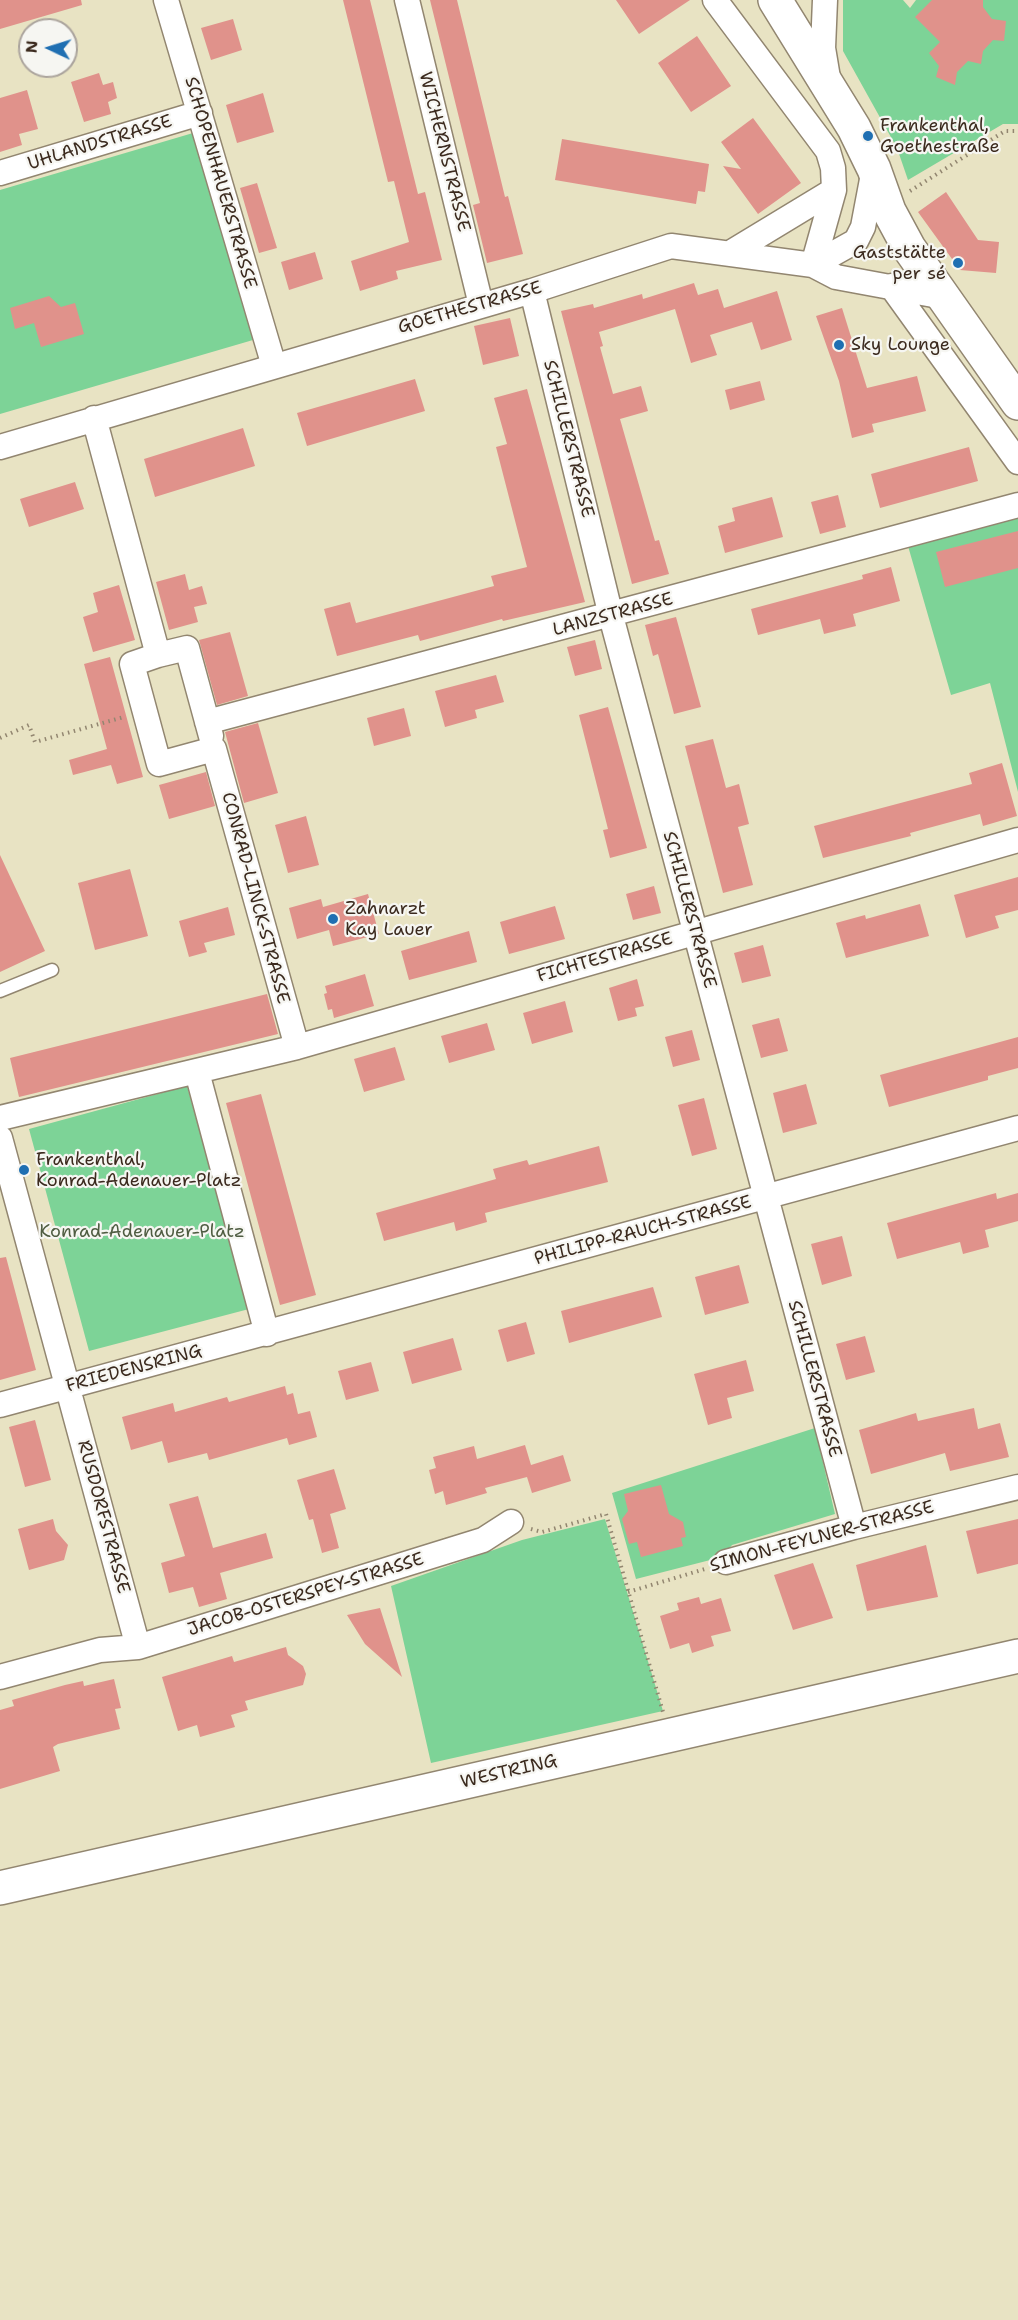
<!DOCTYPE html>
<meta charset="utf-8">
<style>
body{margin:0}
#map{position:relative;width:1018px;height:2320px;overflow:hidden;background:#e8e3c3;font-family:"Shantell Sans",sans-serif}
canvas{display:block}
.north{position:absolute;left:18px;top:18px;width:60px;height:60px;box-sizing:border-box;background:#f6f6f2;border:2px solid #aba49d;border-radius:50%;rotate:274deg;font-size:16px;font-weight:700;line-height:24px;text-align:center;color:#3b2a1e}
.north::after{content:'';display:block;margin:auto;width:21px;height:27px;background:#1f6fb2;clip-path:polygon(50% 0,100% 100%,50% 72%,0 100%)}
</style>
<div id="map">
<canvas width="1018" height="2320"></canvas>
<div class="north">N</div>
</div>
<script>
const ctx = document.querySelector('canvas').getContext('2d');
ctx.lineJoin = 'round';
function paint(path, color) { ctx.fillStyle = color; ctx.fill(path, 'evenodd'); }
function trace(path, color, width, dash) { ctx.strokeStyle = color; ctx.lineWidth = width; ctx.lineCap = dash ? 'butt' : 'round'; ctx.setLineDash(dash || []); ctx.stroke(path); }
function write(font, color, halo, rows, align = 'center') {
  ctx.font = font + ' "Shantell Sans",sans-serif'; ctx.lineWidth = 4.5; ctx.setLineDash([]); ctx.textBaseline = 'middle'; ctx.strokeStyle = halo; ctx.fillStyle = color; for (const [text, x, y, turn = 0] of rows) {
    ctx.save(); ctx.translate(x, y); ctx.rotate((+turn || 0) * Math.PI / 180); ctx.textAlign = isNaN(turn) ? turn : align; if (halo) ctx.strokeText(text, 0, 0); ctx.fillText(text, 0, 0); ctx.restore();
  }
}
paint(new Path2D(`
 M843,0H903L910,8L916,0H1018V124H1003L908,180L897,148L843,51Z
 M193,133L253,340L0,414V190Z
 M1018,515V792L990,683L951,695L908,546Z
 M187,1086L249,1309L89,1351L29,1129Z
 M815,1428L835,1514L732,1545L722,1557L636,1579L612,1493Z
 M605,1519L663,1711L431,1763L391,1586L522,1540Z`), '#7dd397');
paint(new Path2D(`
 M0,0H81L82,5L0,29Z
 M343,0H370L418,194L425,192L442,260L396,271L398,279L360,291L351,261L409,242L394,181L388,182Z
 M430,0H457L505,197L508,196L523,254L487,263L473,205L480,203Z
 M616,0H690L639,34Z
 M932,0H983V7L992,19L1006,21L1004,41L993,40L983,51L981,64L968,61L957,72L955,85L936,77L939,66L929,53L940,42L915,17Z
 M233,19L242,50L211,60L201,28Z
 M697,36L731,86L691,112L658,63Z
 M99,73L103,85L113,82L117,98L108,102L111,114L84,122L71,82Z
 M27,90L38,129L19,134L22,145L0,152V98Z
 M263,93L274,132L237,143L226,105Z
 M753,118L801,183L758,214L723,166L741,169L721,142Z
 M562,139L709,164L705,192L698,191L696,204L555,180Z
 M257,183L277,248L259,253L240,188Z
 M946,192L978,240L999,242L996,273L960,270L918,212Z
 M315,252L323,279L289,290L281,262Z
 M694,283L698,295L718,289L724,308L777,291L792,340L761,350L752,322L710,335L717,355L691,363L675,309L599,332L603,346L600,347L613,394L641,386L648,411L620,419L655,541L659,540L669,574L632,584L561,311L593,304L594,308L642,294L643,299Z
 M49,296L61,307L75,303L84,334L41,347L34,323L15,329L10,308Z
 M842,308L867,388L917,376L926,411L872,424L874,432L852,438L839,381L816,316Z
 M510,318L519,356L483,365L474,326Z
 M415,379L425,411L307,446L297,413Z
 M760,381L765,400L730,410L725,390Z
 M527,389L585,602L503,621L502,619L420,641L418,635L337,656L324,609L350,602L356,623L494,586L491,576L527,567L496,447L507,444L494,398Z
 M243,428L255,466L155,497L144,459Z
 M969,447L978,481L880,508L871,474Z
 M75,482L84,509L29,527L20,499Z
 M838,495L846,527L820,534L811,502Z
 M772,497L783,537L725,553L718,526L735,521L732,508Z
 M1018,531V568L945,587L936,552Z
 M891,567L900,601L853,614L856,626L824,634L820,619L758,635L751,609L863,579L862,575Z
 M185,574L189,590L202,586L207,604L194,607L198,622L169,630L156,582Z
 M119,585L135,640L93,652L83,617L98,612L93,593Z
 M676,617L701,707L674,714L658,654L653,656L645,625Z
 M230,632L248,696L217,705L199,640Z
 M595,640L602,669L575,676L567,647Z
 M110,657L143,777L117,784L111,765L73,775L69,760L107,749L84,664Z
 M496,675L504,702L475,710L477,718L445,727L435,691Z
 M608,707L647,848L610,858L603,830L608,829L579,715Z
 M404,708L411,736L374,746L367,718Z
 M258,723L278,793L244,803L225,732Z
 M713,739L726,788L739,784L749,824L738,827L753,885L723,893L685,746Z
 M1002,763L1017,816L983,826L980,814L910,833L911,836L823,858L814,826L972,784L969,773Z
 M206,772L215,806L169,819L159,785Z
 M306,816L319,865L288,873L275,825Z
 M0,855L45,951L0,972Z
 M130,869L148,936L95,950L78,883Z
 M1018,877V910L995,916L999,928L966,938L954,895Z
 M654,886L661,913L633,920L626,894Z
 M368,894L379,934L333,946L329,930L297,939L289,908L321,899L323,907Z
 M920,904L929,936L846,958L836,923L865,915L866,919Z
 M555,906L565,939L509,954L500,922Z
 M228,907L235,935L204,943L207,952L189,957L179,921Z
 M469,931L477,962L409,980L401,951Z
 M763,945L771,976L742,983L734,953Z
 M365,974L374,1006L334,1018L332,1009L328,1010L324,994L327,993L325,986Z
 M637,979L644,1006L635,1008L637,1016L618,1021L609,988Z
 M267,994L278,1034L19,1097L10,1058Z
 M565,1001L573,1032L532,1044L523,1013Z
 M779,1018L788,1051L761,1058L752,1025Z
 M487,1023L495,1050L449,1063L441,1036Z
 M692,1030L700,1060L673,1067L665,1037Z
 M1018,1037V1068L988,1076V1080L889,1107L880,1075Z
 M395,1047L405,1080L364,1092L354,1059Z
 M806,1084L817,1124L783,1133L773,1093Z
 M261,1094L316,1295L280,1305L226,1103Z
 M704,1098L717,1149L692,1156L678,1105Z
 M599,1146L608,1182L485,1213L487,1222L456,1231L454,1222L384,1241L376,1213L496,1179L493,1169L527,1160L529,1165Z
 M996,1193L997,1199L1018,1193V1221L985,1230L989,1247L963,1254L960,1242L897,1259L887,1223Z
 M842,1236L852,1276L822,1285L811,1244Z
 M6,1257L36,1370L0,1380V1258Z
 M739,1265L749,1303L705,1315L695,1277Z
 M653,1287L662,1317L569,1343L561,1311Z
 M526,1322L535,1354L507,1362L498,1330Z
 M865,1336L875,1372L846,1380L836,1344Z
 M453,1338L462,1370L412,1384L403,1352Z
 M746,1360L754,1391L727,1398L732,1418L708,1425L694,1374Z
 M371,1362L379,1391L346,1400L338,1371Z
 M285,1386L287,1395L293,1393L298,1414L310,1411L317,1437L289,1445L287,1438L209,1460L207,1453L168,1463L162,1441L131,1450L122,1417L173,1403L175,1412L227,1397L229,1402Z
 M974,1408L978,1429L1000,1423L1009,1457L950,1471L945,1453L871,1474L859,1430L916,1413L918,1421Z
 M35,1420L51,1480L25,1487L9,1427Z
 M525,1445L531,1465L563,1455L571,1481L532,1493L527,1477L485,1488L487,1493L446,1505L443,1491L435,1494L429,1470L436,1468L433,1457L474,1446L477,1459Z
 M334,1469L346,1509L330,1514L339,1548L322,1553L313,1519L309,1520L297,1480Z
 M661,1485L669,1514L683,1522L686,1537L681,1538L683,1546L641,1557L637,1542L629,1544L622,1519L628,1511L624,1494Z
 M198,1496L213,1548L266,1533L273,1558L220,1573L227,1599L199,1607L193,1587L169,1593L161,1563L185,1556L169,1504Z
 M53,1519L56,1531L68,1545L64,1560L29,1570L18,1529Z
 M1018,1519V1564L977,1574L966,1531Z
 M926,1545L938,1597L867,1611L856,1565Z
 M813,1563L833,1618L793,1630L774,1575Z
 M699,1597L701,1604L721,1598L731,1631L711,1636L714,1646L692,1653L689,1643L670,1649L660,1616L679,1610L677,1603Z
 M380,1608L402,1677L365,1644L347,1615Z
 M286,1647L288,1655L303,1666L306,1674L303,1685L245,1701L248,1710L231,1715L235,1727L200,1737L197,1725L178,1731L162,1677L232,1656L234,1662Z
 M114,1679L121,1708L115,1709L120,1729L58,1744L53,1747L60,1771L0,1789V1710L14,1706L12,1700L65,1685L83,1681L84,1686Z`), '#e0928b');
const lane = new Path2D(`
 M0,991L52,970`);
const street = new Path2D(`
 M166,0L274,366
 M407,0L481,305
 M715,0L828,151L833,168L834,190L730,253
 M825,0L823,48L828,78
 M0,173L200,113
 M813,265L856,241L863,227L874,169
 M813,265L834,190
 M891,286L1018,462
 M532,291L611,616L854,1527
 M94,418L158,655L132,664L159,764L214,749L297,1047
 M0,447L532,291L671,246L813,265L836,277L944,297
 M158,655L187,648L211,736
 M207,722L1018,505
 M197,1072L267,1334
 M0,1118L297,1047L1018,840
 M0,1138L138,1647
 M0,1405L1018,1128
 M726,1562L854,1527L1018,1487
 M0,1677L100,1650L138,1647L483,1540L511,1522`);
const secondary = new Path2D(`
 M775,0L854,128L874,169L889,211L909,248L1018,403
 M0,1888L1018,1656`);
trace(lane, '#928670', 15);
trace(street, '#928670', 27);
trace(secondary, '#928670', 36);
trace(new Path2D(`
 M910,191L1005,131H1018
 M0,738L29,725L35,742L124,717
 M531,1529L542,1532L606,1514L663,1712
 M628,1592L705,1569`), '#928670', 4, [1.5, 4.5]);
trace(lane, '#fff', 12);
trace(street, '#fff', 24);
trace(secondary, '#fff', 33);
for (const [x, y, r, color] of [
 [868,136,6,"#1f6fb2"],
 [958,263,6,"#1f6fb2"],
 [839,345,6,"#1f6fb2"],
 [333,919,6,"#1f6fb2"],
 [24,1170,6,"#1f6fb2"]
]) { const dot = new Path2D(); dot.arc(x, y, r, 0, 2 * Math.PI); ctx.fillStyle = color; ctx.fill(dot); trace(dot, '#f6f6f2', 2); }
write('18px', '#3b2a1e', '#f6f6f2', [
 ["Frankenthal,",880,126],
 ["Goethestraße",880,147],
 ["Gaststätte",946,253,"right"],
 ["per sé",946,274,"right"],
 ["Sky Lounge",851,345],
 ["Zahnarzt",345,909],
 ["Kay Lauer",345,930],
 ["Frankenthal,",36,1160],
 ["Konrad-Adenauer-Platz",36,1181]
], 'left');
write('18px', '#3b2a1e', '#f6f6f2', [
 ["UHLANDSTRASSE",100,143,-17],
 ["WICHERNSTRASSE",444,152,76],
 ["SCHOPENHAUERSTRASSE",220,183,74],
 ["GOETHESTRASSE",470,308,-16],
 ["SCHILLERSTRASSE",568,439,76],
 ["LANZSTRASSE",613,615,-15],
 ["CONRAD-LINCK-STRASSE",255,898,75],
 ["SCHILLERSTRASSE",689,910,75],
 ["FICHTESTRASSE",605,958,-16],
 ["PHILIPP-RAUCH-STRASSE",643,1231,-15],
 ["FRIEDENSRING",134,1369,-15],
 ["SCHILLERSTRASSE",814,1379,75],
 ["RUSDORFSTRASSE",103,1517,75],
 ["SIMON-FEYLNER-STRASSE",822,1537,-15],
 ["JACOB-OSTERSPEY-STRASSE",306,1595,-17],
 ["WESTRING",509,1772,-13]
]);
write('18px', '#4f5d42', '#f6f6f2', [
 ["Konrad-Adenauer-Platz",142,1232]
]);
</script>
